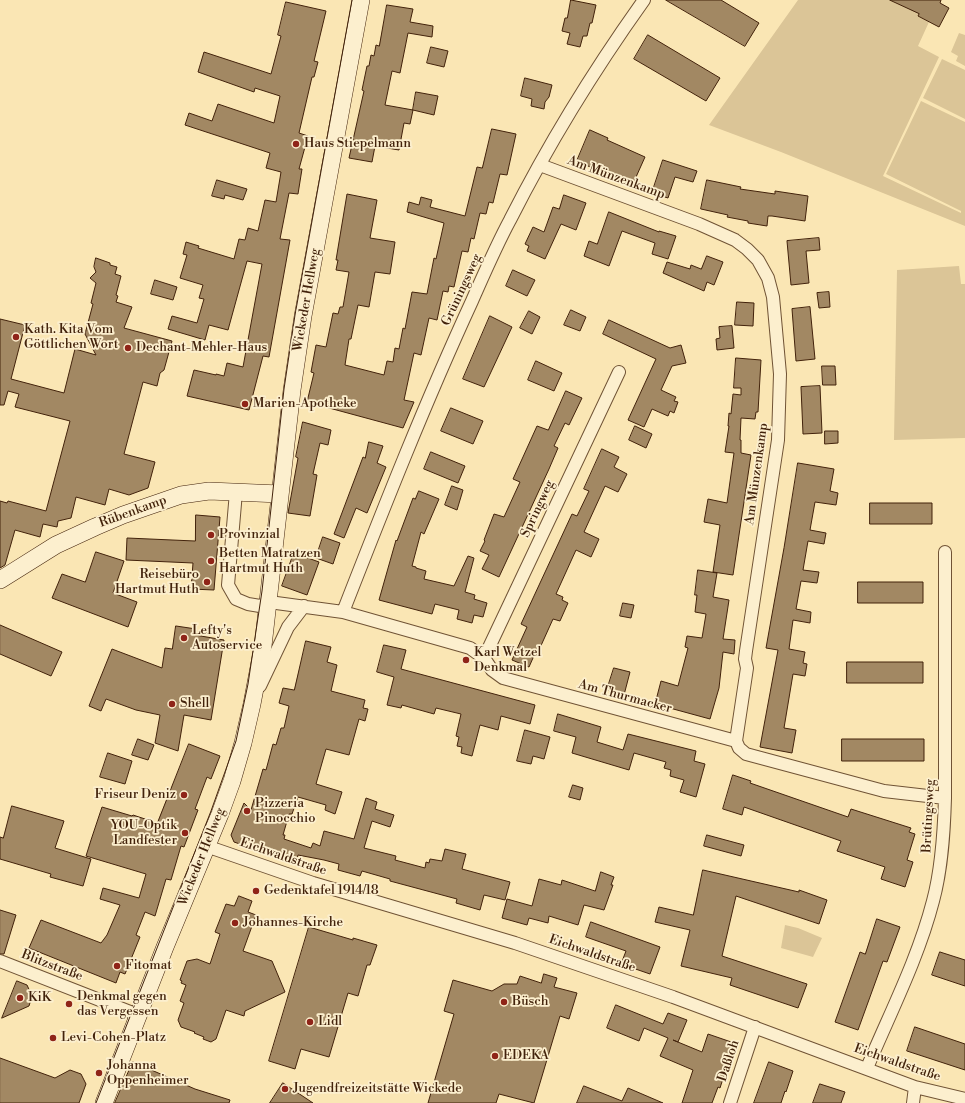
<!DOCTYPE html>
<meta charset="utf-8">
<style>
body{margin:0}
canvas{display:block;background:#fae6b4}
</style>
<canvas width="965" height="1103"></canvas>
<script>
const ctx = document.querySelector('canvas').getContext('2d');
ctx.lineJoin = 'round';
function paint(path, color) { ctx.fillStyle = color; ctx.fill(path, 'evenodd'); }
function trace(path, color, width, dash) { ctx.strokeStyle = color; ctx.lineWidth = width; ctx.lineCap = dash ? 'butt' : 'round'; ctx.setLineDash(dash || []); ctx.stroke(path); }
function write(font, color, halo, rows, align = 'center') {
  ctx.font = font + ' "Libre Bodoni",serif'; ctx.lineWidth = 3.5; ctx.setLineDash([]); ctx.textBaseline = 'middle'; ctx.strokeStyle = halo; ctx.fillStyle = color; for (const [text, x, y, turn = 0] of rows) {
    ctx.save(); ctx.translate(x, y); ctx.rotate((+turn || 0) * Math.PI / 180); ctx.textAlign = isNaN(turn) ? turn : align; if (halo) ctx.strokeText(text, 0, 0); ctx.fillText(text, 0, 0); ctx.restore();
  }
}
paint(new Path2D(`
 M798,0H901L899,4L919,14L918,16L929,22L918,46L939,57L883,176L961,213V211L886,174L921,101L965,122V226L781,152L709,125Z
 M959,33L965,35V66L956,61L958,56L951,52Z
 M942,59L965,70V119L923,98Z
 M959,266L961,284H965V438L894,440L897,270Z
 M785,925L798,928L822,938L813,957L781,948Z`), '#dbc597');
const building = new Path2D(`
 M571,0L596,5L592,23H590L587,36H583L580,47L567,44L570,33L562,31L565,18H567Z
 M666,0H721L759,23L745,46Z
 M890,0H941L940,3L949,8L939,27L918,16L919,14Z
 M286,2L326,11L314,61L318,62L314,77H312L299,133L308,136L299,169H302L298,194L289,193L280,239L290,240L269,357L263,356L249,410L187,396L194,370L216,375V374L224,376L227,363L243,367L262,264L247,261L228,330L209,325L205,340L168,329L172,316L197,323L204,299L199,298L203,285L180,278L187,255L183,254L186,242L199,246L198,248L234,259L239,239L245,240L248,228L258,231L265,200L276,202L281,172L266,168L270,153L185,125L189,113L212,121L218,104L274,123L280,96L255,88L254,92L198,72L204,52L271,74L281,36L278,35Z
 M387,5L413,9L410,22L433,26L432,37L408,33L400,73L392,71L385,105L413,110L410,124L404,123L399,150L375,146L372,162L349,158L364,91L362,90L367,66H369L371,55L374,56L376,45L379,46Z
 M648,35L720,78L706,101L634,59Z
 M431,47L448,51L444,67L427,63Z
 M525,78L552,85L549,97L545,102L544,109L531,106L532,99L521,96Z
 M416,92L438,96L434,115L413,110Z
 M492,129L516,134L507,175L500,174L493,203L489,202L486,214L480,213L474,239L471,238L468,252L462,251L454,287L449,286L448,292L443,291L437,320L429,318L421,355L414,353L404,400L414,402L403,428L307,402L314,373L311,372L316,345L326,347L333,313L338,314L340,307H343L349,272L336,270L338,260H336L347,194L377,200L370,238L395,242L390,274L375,272L369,307L358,305L351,339H349L345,365L384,375L387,361L393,362L395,348L399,349L403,328L405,329L412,292L427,294L434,258L436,259L444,223L407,212L409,202L419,205L421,197L432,200L430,207L465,216L477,167L482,168Z
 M590,130L608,138L607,140L645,157L632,186L577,161Z
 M663,160L697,171L693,182L675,177L668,198L652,193Z
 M217,180L247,189L243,200L225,195L224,199L212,196Z
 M707,180L741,187L740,189L775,194V191L808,196L805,221L772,216H768L767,226L748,223V221L727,217L728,215L701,209Z
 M564,195L586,203L576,230L561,224L545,259L527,251L529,246L525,244L533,227L544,232L553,207L559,209Z
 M609,212L659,232V231L676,236L668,259L652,254L655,243L622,231L609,266L584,256L589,241L597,244Z
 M819,238L820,250L806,251L809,283L791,285L787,241Z
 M707,256L723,262L714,285L707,282L704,291L663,273L667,262L690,269L691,265L701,269Z
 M96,258L110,263V265L117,267L115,274L121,276L116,295L118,296L116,302L132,307L124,328L172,341L164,370L160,373L157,386L143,382L124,454L155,462L148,488L129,495L109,489L105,505L76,497L71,518L58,521L57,527L43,524L40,537L15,530L5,565L0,568V501L7,503L8,501L46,511L70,421L15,407L19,394L8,391L4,405H0V319L25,325L11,379L64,393L75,349L96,355L85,334L93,304L91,303L96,283L90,278L96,272L94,267Z
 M513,270L535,280L527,296L506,286Z
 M155,280L177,287L173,300L151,294Z
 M829,292L830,307L819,308L817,293Z
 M737,302L754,303L753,326L735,325Z
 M810,307L815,359L796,361L792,309Z
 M571,310L586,317L580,331L564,325Z
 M529,311L540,317L532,334L520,328Z
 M490,316L512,327L484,387L463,379Z
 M609,320L670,348L681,345L686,363L672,366L661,390L676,397L674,401L678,402L674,413L670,411L668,416L652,409L644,427L628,420L656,359L603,334Z
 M732,326L734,348L717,350L716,339L720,338L719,327Z
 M736,358L761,360L758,412H756L755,419L741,418L740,440H741V453L751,455L733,575L713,572L720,525L704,522L708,499L727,503L734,453L725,452L729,426H728L729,413L731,414L733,394L741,395V388H734Z
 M536,361L562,373L554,391L528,380Z
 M822,366H835L836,385H823Z
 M820,386L822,433L803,434L801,387Z
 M566,391L582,398L569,425L565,423L554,446L558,448L549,469L499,577L482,569L489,555L480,551L485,541L484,540L494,514L504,517L520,482L513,479L537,426L548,430Z
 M451,408L483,421L473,444L441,431Z
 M303,422L331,430L328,445L320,443L313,474L317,475L310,516L288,513L298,458L296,457Z
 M635,426L652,434L646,448L629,440Z
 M825,431H838V443L825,444Z
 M369,442L383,446L377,463L386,467L367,513L356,508L344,538L334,534L363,457L365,458Z
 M602,449L619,457L614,467L627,474L618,492L605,486L584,532L599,539L591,557L576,550L556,594L563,597L562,600L568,603L560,621L553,619L539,650L537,649L529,667L512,660L527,627L521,624L572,514L577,516L589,491L584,489Z
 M431,452L465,466L458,483L424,469Z
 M798,463L834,469L830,491L838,493L836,505L815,502L810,530L826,533L824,544L808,541L803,570L819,572L817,583L801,581L796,609L811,612L810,623L793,620L789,649L805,652L803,663L807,664L805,676L793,674L784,728L796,730L792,753L760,747L778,650L766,648L784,548Z
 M452,486L463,490L457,510L445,505Z
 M419,491L439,499L424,534L421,532L412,566L416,567V568L426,571L424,579L454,586L468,556L474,558L465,592L475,595L474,599L487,603L483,617L474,615L472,623L457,619L459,610L435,604L432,614L379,600L396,540L397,541L413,498L415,499Z
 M870,503H932V524H870Z
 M196,515L220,517L214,590L191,589L193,563L126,560L127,538L195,541Z
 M323,537L340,543L333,564L316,558Z
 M96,552L124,561L113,593L137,602L128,627L52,598L62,574L85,582Z
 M294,553L319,562L307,595L282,586Z
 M698,570L717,573L713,597L729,600L723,639L735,640L734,654L723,652L719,688L710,719L655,704L661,681L678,686L688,648L685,647L687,636L702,638L706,614L695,612L697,595H695Z
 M858,582H923V603H858Z
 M623,603L634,605L631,618L620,616Z
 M0,625L62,652L51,676L0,654Z
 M176,626L196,629L195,635L224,640L211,720L184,715L178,751L155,743L160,715L136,710L106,699L101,711L89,706L112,649L162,668L165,648L172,649Z
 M306,641L331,647L327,662L337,665L331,691L365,700L363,708L368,709L365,721L359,719L349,755L326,749L316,784L342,792L335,814L325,810L326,805L298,797L292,814H289L283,835H285L284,839L311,848L313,843L320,846L324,831L354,839L366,798L377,802L375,809L394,815L390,827L372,821L364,848L396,856L395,860L425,868L426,862L429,863L430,859L442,861L445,849L466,854L462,869L510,882L505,900L484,895L480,910L456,903L457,899L390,881V879L362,871L360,876L338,870L339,864L324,860L298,855L296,863L234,842L231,835L244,803L251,810L263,769L266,770L273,744L276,745L281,728H284L289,706L279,703L283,688L294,690Z
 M384,645L406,650L401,669L535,705L530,724L501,716L498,730L480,725L472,756L461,753L462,747L457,746L459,737L456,736L461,714L436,708L434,714L402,705L401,708L387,705L394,677L377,672Z
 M847,662H923V683H847Z
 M614,668L630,672L624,695L607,690Z
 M558,714L601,727L597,742L623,750L628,734L696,751L694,761L705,764L696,797L680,792L684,780L670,776L671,770L664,768L666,762L634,753L629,770L572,753L576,737L554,731Z
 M525,730L550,737L544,759L533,756L531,764L517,761Z
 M138,739L154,745L148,760L132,755Z
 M842,739H924V761H842Z
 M189,744L220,756L211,779L207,777L195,809L198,810L184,847L181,846L171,880L166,879L155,916L145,912L136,935L140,937L125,974L120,972L116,983L29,948L41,920L101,943L107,935L120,905L100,899L103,888L139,898L146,874L86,856L91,840L102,807L132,816L133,815L157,823Z
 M108,753L132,761L125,784L100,777Z
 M733,775L751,781L750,783L848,817L851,809L911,828L909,832L915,834L907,860L913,862L905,887L881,879L885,867L837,851L841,841L744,807L742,815L723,809Z
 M573,785L583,788L580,800L569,797Z
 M12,806L64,821L55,848L91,859L83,886L50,877L51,874L0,859V837L3,838Z
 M707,835L744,845L741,856L704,846Z
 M703,870L799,892V890L827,900L819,924L736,896L722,956L807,984L798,1008L730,985L732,978L681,966L690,930L655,922L659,907L693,915Z
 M601,872L614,877L611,885H613L604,910L584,905L578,925L549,916L548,923L529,918L527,925L502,918L507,899L532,906L539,879L561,885L562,880L595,891Z
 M239,896L252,901L248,912L256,915L243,951L272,961L285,992L245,1011L244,1016L226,1010L216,1039L211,1042L203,1039L204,1037L194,1033L195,1032L181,1027L178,1020L184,1003L180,1001L186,985L181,983L182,981L180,980L187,961L197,959L210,964L220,934L215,932L226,904L234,906Z
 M0,910L16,915L4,954H0Z
 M877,919L900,927L887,962L883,961L858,1030L835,1022L860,952L865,954Z
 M591,922L660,947L650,974L621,964L626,951L586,937Z
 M309,927L353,940V938L377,945L370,965H367L358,996L348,993L329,1057L301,1049L295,1069L269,1061Z
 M940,952L965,960V986L932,975Z
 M544,974L557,978L554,987L577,993L569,1019L560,1016L534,1103L499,1094L496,1103H428L454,1014L444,1011L453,980L492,991L504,984H517L520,976L541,983Z
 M17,981L27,985L32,996L29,1006L2,1018Z
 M616,1005L663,1024L668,1013L687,1020L678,1042L673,1040L702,1052L708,1034L737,1044L729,1067L727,1066L720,1088L718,1087L712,1103H682L693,1070L660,1056L668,1038L644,1028L639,1041L607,1028Z
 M915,1027L965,1044V1070L907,1051Z
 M0,1058L55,1078L70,1070L81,1074L86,1084L79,1103H0Z
 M133,1062L195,1089L230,1100L229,1103H115Z
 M769,1062L793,1071L786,1092L785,1091L781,1103H754Z
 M283,1083L313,1103H270Z
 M820,1084L845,1092L841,1103H813Z
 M584,1086L622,1101L628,1088L663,1103H577Z`);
paint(building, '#a28863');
trace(building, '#42220b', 1);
const street = new Path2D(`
 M540,165L699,224L735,240L747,249L758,260L768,278L773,297L780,374L778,440L746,651L745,659L747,668L736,741
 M236,492L228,585L236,599L248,604L260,606L269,602L343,612L470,648L484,658L492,670L503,678L736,741
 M343,612C384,507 425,403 472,301C484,274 496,246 510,220C549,143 594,70 644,0
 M484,658L619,372
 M260,686L288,627L304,606
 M736,741L739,748L746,754L884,791L945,798
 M206,846L313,883L515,943L673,997L915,1087L965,1099
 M0,961L138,1015
 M867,1068C890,1013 918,959 933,901C942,868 944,832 945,798V552
 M730,1103L755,1027
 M913,1103L915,1087`);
const secondary = new Path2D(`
 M0,580L56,545L95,527L123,515L181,495L209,491L280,494
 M104,1103L165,947L220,814L232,781L243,743L252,704L263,646L292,390L303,316L361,0`);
trace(street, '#705335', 14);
trace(secondary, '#42220b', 18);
trace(street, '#fcefce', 12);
trace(secondary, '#fcefce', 17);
trace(new Path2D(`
 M96,1103L211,811L236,741L248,684L262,591L284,389L295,315L352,0`), '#42220b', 1);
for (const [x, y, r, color] of [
 [296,144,4,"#8f2418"],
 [16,337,4,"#8f2418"],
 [128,348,4,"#8f2418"],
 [245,404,4,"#8f2418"],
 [211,535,4,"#8f2418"],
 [211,561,4,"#8f2418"],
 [207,582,4,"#8f2418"],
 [184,638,4,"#8f2418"],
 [466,660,4,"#8f2418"],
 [172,704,4,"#8f2418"],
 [184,795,4,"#8f2418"],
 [247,811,4,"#8f2418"],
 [185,833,4,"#8f2418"],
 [256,891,4,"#8f2418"],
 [235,923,4,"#8f2418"],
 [117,966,4,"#8f2418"],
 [20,998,4,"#8f2418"],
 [504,1002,4,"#8f2418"],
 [69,1004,4,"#8f2418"],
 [310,1022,4,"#8f2418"],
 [53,1038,4,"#8f2418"],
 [495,1056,4,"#8f2418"],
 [99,1073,4,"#8f2418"],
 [285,1089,4,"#8f2418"]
]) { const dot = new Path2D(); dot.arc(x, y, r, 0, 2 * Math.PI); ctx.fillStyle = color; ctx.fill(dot); trace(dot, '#fcefce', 1.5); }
write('13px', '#42220b', '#fcefce', [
 ["Haus Stiepelmann",304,144],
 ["Kath. Kita Vom",24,330],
 ["Göttlichen Wort",24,345],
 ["Dechant-Mehler-Haus",136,348],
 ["Marien-Apotheke",253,404],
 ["Provinzial",219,535],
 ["Betten Matratzen",219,554],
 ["Hartmut Huth",219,569],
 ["Reisebüro",199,575,"right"],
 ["Hartmut Huth",199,590,"right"],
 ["Lefty's",192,631],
 ["Autoservice",192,646],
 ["Karl Wetzel",474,653],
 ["Denkmal",474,668],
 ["Shell",180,704],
 ["Friseur Deniz",176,795,"right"],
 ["Pizzeria",255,804],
 ["Pinocchio",255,819],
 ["YOU-Optik",177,826,"right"],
 ["Landfester",177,841,"right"],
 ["Gedenktafel 1914/18",264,891],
 ["Johannes-Kirche",243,923],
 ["Fitomat",125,966],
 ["Denkmal gegen",77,997],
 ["das Vergessen",77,1012],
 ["KiK",28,998],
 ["Büsch",512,1002],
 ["Lidl",318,1022],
 ["Levi-Cohen-Platz",61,1038],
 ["EDEKA",503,1056],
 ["Johanna",107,1066],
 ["Oppenheimer",107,1081],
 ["Jugendfreizeitstätte Wickede",293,1089]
], 'left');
write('13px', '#42220b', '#fcefce', [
 ["Am Münzenkamp",616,178,20],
 ["Grüningsweg",462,290,-65],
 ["Wickeder Hellweg",307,300,-80],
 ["Am Münzenkamp",757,474,-82],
 ["Springweg",538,509,-65],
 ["Rübenkamp",133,512,-20],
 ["Am Thurmacker",625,697,15],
 ["Brütingsweg",929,816,-87],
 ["Wickeder Hellweg",202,857,-68],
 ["Eichwaldstraße",283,857,19],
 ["Eichwaldstraße",592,954,19],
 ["Blitzstraße",52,966,21],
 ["Daßloh",729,1061,-72],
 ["Eichwaldstraße",897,1063,19]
]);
</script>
